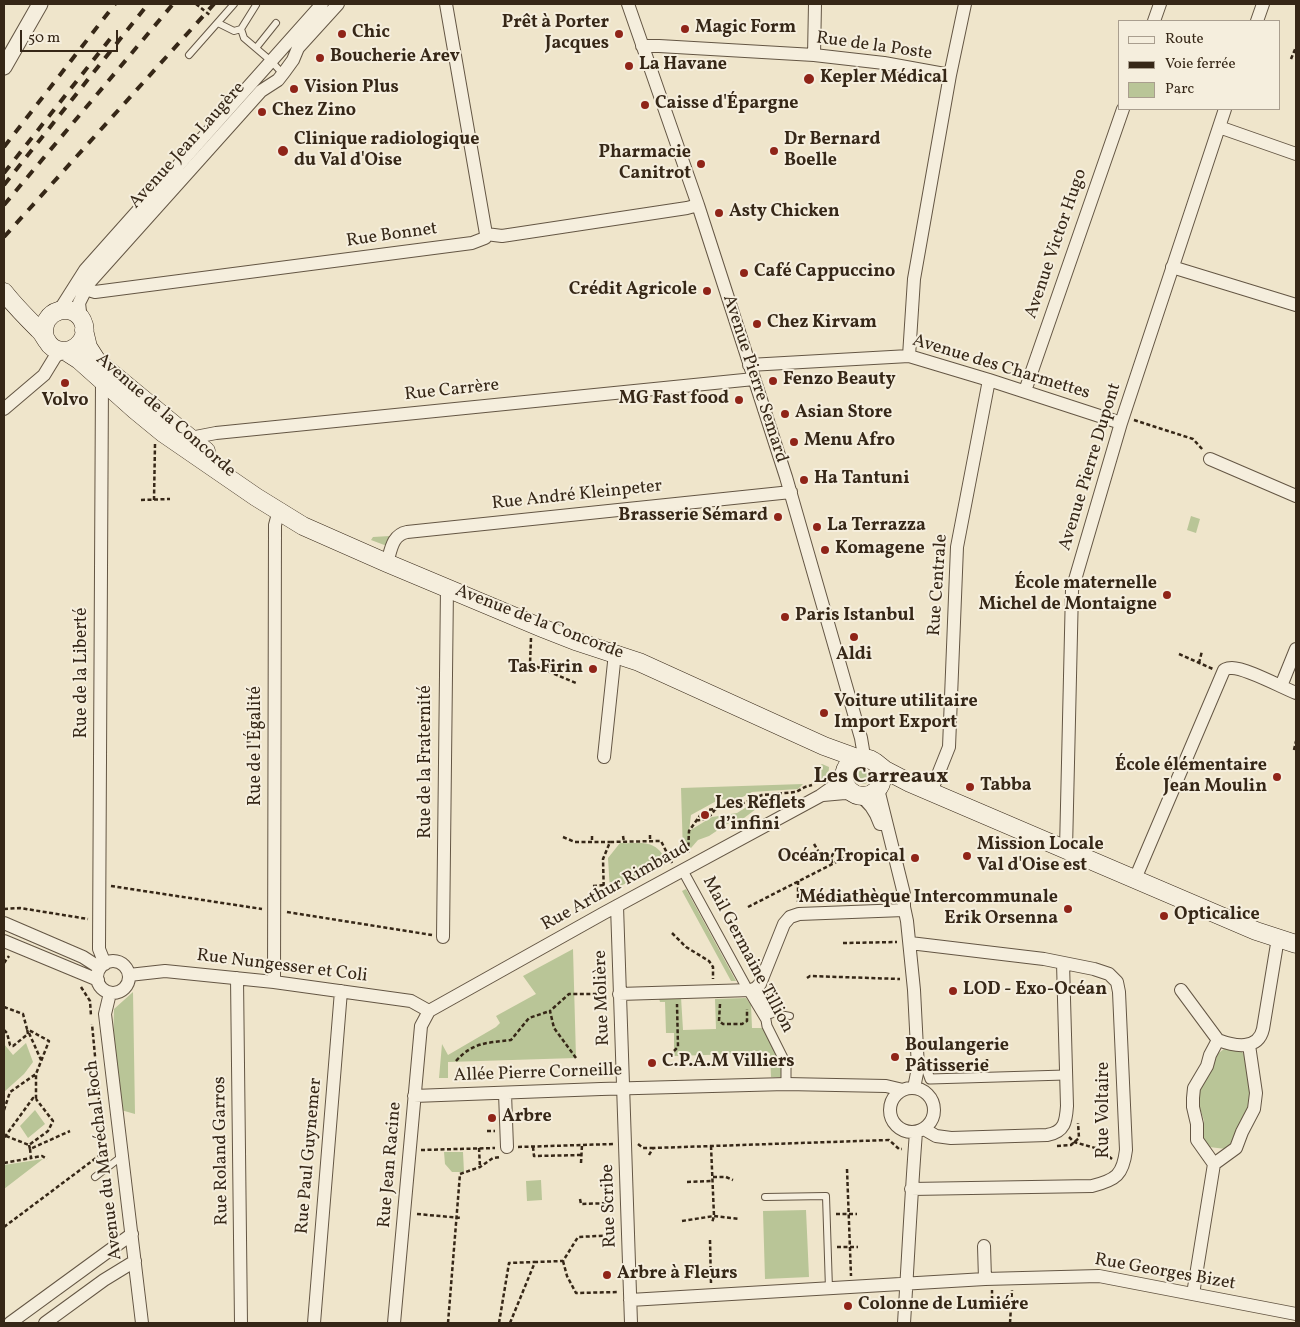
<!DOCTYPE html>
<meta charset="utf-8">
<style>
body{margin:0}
#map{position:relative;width:1300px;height:1327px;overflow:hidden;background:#efe5cb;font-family:Vollkorn,serif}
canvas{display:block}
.frame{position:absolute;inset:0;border:5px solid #362717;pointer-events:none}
.legend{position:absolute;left:1118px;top:20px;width:162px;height:90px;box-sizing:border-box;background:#f5eedd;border:1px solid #a99e8e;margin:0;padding:6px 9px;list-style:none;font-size:15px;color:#362717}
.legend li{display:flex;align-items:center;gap:10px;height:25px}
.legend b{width:25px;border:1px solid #a99e8e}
.scale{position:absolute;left:20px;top:30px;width:98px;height:22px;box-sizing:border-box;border:2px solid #362717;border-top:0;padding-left:6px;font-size:15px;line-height:18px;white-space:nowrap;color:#362717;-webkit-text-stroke:4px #f5eedd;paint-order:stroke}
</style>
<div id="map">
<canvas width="1300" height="1327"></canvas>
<div class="frame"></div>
<ul class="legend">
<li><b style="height:6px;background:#f5eedd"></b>Route</li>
<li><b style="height:6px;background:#362717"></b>Voie ferrée</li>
<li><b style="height:14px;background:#b9c597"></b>Parc</li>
</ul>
<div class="scale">50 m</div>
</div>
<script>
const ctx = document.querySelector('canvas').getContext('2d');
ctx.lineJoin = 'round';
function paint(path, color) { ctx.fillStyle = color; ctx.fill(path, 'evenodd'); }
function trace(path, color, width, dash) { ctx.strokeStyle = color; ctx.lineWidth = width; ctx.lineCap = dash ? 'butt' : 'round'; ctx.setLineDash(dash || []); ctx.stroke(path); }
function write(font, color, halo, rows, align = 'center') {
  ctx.font = font + ' Vollkorn,serif'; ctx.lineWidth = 4; ctx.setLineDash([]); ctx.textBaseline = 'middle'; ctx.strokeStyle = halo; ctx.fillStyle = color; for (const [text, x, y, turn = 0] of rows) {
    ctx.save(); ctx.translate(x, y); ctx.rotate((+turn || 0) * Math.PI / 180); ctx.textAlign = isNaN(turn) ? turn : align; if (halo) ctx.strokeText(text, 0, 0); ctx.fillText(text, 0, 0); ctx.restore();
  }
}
paint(new Path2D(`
 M1191,516L1200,519L1196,533L1187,530Z
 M390,536L387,546L371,540L373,537Z
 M822,764L829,767C829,775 824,786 814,780C815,774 817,768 822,764Z
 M856 777a7 7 0 1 1 14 0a7 7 0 1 1-14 0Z
 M803,784L798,789L752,792L735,801L720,799L691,815L689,831L712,817L737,813L756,801L783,796L764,803L744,818L727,824L709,836L698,840L691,848L683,854L681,788Z
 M620,843C644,844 655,838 668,863L610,891L608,858Z
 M686,889L736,981H731L682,891Z
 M573,949L576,1058L448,1062V1078H439L442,1044L448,1055L496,1027L500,1023L496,1016L536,994L523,976Z
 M133,992L135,1114L121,1110L113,1047L114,1009Z
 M681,997L683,1030L716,1029L715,999L746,998L751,1005L752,1028H764L781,1061L782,1077H771L770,1053L674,1056V1033H666L665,1002H660L659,998Z
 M26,1043L33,1062L24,1074L4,1092V1044L13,1055Z
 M1224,1049L1241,1051L1244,1054L1251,1103L1233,1142L1226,1149L1209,1147L1204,1139V1121L1199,1105L1200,1090L1211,1071L1216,1055Z
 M35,1110L45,1124L28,1138L20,1126Z
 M444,1152H463L464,1172H452L445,1164Z
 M43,1159L4,1189V1165Z
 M541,1180L542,1200L527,1201L526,1181Z
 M806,1210L809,1277L765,1279L763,1211Z`), '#b9c597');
const service = new Path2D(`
 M256,5L241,29L244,38L271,61L283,74
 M218,23L234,31L241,29
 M256,48L276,23
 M189,55L234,4
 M770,1012L790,1016
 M95,1177L121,1157
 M765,1197L826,1196L829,1289`);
const pedestrian = new Path2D(`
 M683,871L748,990L766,1020L767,1026L786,1064V1084
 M918,1068H926L930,1079L1065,1075`);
const minor = new Path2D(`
 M446,4L486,234
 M628,4L698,205L786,477L861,738L863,750L859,758
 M1154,21L1160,4
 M1257,21L1263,4
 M642,46H659L814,55L884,63L950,75
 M814,55L815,4
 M1219,127L1296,154
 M486,234L502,236L687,208L698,205
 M1172,267L1296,305
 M85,289L95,292L472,243L485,238L486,234
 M59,311L85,270L322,4
 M81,320L79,303L89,283L261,91L278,80L285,71L293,60L298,48L338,4
 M909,356L914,279L950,75L965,4
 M749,365L909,356L989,380L1121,423
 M102,381L99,949L105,964
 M1025,391L1123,109
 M4,409L44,375L55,357L63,351
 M185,439L216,433L754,379
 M1210,459L1296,496
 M387,563C391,550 392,535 407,532L791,492
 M1281,686L1296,649
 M604,757L615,653
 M878,789L904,894V907L907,921L914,990L918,1068L914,1088
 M931,792L949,747L957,547L989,380
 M823,795L845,793L854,794
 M858,795C869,801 876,812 880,824
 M1066,849L1072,590L1121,423L1225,109
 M1135,879L1224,670C1228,668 1227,668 1232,668C1246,668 1281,687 1296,693
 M617,906L631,1323
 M4,923L83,957L100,968
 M443,937L447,587
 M4,941L98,980
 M910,943L1044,959L1094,969L1109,974L1117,982L1119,992L1126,1150C1123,1175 1116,1180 1092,1186L911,1189
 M97 977a16 16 0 1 1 32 0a16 16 0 1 1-32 0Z
 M129,975L165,971L274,982L411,1001L429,1011
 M237,978L241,1323
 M274,982L275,525L279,510
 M756,988L770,1012
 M1181,990L1218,1040
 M110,993L105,1014L142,1323
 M619,994L751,990L756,988L760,984L784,924L790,917L799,914L904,910
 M429,1011L604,913L820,796L844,779
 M890 1110a22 22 0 1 1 44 0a22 22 0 1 1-44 0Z
 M505,1093L507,1147
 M414,1096L601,1089L786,1084L886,1086L903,1090
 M924,1129L936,1136L951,1138L1047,1135C1065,1132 1066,1121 1067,1106L1063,963
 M1214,1164L1197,1140V1124L1193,1107V1098L1194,1088L1207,1066L1210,1055L1218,1040C1234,1046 1258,1051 1263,1029L1277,944L1280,938
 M1214,1164L1236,1148L1242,1132L1254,1109L1256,1093L1249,1045
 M984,1246L985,1279
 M1193,1294L1214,1164
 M630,1300L985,1279L1099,1276L1296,1314
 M10,1323L132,1234
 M45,1323L104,1280L135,1261
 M314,1323L341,991
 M394,1323L421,1026L429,1011
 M904,1323C908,1260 911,1196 916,1132`);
const tertiary = new Path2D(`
 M4,67L40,4`);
const secondary = new Path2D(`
 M4,292C15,306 25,316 38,329C42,332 44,337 47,341C53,352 68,354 77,346C83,341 86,333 84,325C77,299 38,309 45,337
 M84,330L88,347L97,361L206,451
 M65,351L79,360L135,410L163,433L256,497L303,526L387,563L542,628L575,641L639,662L824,746L857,758
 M844 777a19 19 0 1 1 38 0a19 19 0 1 1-38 0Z
 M875,762L885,770L910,783L1256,931L1296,944`);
trace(service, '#645644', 8);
trace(pedestrian, '#645644', 11);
trace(minor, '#645644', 14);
trace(tertiary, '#645644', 17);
trace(secondary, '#362717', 19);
trace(new Path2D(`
 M196,4L211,16
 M1291,59L1296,47
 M1134,420L1193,439L1203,450
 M141,500L170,499
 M154,500L155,444
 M531,638L530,664L576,683
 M1179,654L1213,669
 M1199,663L1202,651
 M1294,750L1296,741
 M696,820C706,821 711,816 716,808
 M650,835V841
 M592,836V842
 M623,836L624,842
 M563,837L575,842H610
 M814,844L820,854L831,858
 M688,853L689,831L701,814L708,810L737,806L762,795L796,792L805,787L812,785
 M832,863L831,858L836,847
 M798,881V902
 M111,886L262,909
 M593,886L604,885
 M798,895L841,894V900
 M604,899L603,859L610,842L661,841L672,863
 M748,907L848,856
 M4,909L20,908L88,919
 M287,912L432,935
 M672,933L686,947L709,961L713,967V979
 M843,943L897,942
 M4,963L9,956
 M807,978L810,976L900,979
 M81,987L90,1001L91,1016
 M720,1004L719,1021L723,1024H742L747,1021V1009
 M4,1007L23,1014L27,1029L49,1041L36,1074V1099L33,1098L4,1138
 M4,1030L7,1033L10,1045L13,1046L28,1034L27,1029
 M29,1033L41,1060
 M674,1051L678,1047L677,1004
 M576,1058L554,1028L550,1011L569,994H607
 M987,1059V1068
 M456,1061C473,1042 487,1043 511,1040L529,1018L550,1011
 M4,1110L10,1092L36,1074
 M487,1131H495
 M6,1136L29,1145L48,1131L53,1121L36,1099
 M1069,1137L1074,1142L1099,1149L1112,1159
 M638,1144L643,1148H653
 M29,1145L30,1149L70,1131
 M711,1146L714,1216L712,1223
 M1057,1146L1071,1145L1079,1138L1078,1123
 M518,1147L613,1144
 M533,1147L534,1156L582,1155
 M479,1148L480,1167
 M30,1149L31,1158L42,1156L47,1159
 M421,1150L495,1148
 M649,1155L653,1148L889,1140L899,1149H902
 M4,1163L31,1158
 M581,1163L582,1145
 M847,1169L851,1276
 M713,1177H726L733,1180
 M687,1182L713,1181
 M580,1199L581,1204L611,1203L614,1209
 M417,1214L462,1218
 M836,1214H857
 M682,1221L714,1216L739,1219
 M4,1227L104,1152L92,1024
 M710,1240L711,1284
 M837,1247H858
 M563,1261L567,1276L576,1293L618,1292
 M992,1300V1290
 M448,1323L460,1174L480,1167L493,1158L501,1157
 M499,1323L509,1263L535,1262
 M510,1323L535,1262L563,1261L578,1237L616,1235
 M1010,1323L1012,1290`), '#362717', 2.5, [4, 2.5]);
trace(service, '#f5eedd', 6);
trace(pedestrian, '#f5eedd', 9);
trace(minor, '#f5eedd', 12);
trace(tertiary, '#f5eedd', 15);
trace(secondary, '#f5eedd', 18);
trace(new Path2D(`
 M4,147L115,4
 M4,173L110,39
 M4,185L148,4
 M4,205L173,4
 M4,237L214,4`), '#362717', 4, [9, 9]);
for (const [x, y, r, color] of [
 [685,29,5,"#8f2418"],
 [342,34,5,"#8f2418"],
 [619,34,5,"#8f2418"],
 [320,58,5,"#8f2418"],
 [629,66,5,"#8f2418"],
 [809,79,6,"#8f2418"],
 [294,89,5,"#8f2418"],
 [645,105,5,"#8f2418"],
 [262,112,5,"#8f2418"],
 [283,151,6,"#8f2418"],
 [774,151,5,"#8f2418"],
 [701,164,5,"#8f2418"],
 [719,213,5,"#8f2418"],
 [744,273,5,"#8f2418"],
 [707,291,5,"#8f2418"],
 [757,324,5,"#8f2418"],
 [773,381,5,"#8f2418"],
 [65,383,5,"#8f2418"],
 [739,400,5,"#8f2418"],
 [785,414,5,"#8f2418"],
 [794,442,5,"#8f2418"],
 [804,480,5,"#8f2418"],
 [778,517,5,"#8f2418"],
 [817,527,5,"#8f2418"],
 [825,550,5,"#8f2418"],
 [1167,595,5,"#8f2418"],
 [785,617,5,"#8f2418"],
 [854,637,5,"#8f2418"],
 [593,669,5,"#8f2418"],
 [824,713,5,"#8f2418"],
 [1277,777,5,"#8f2418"],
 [970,787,5,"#8f2418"],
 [705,815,5,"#8f2418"],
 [967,856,5,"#8f2418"],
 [915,858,5,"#8f2418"],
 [1068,909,5,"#8f2418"],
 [1164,916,5,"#8f2418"],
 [953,991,5,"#8f2418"],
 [895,1057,5,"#8f2418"],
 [652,1063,5,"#8f2418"],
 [492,1118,5,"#8f2418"],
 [607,1275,5,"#8f2418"],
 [848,1306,5,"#8f2418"]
]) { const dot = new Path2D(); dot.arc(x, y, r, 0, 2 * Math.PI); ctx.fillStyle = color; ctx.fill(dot); trace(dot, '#f5eedd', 2); }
write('bold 18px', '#362717', '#f5eedd', [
 ["Prêt à Porter",609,24,"right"],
 ["Jacques",609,45,"right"],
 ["Magic Form",695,29],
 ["Chic",352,34],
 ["Boucherie Arev",330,58],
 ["La Havane",639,66],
 ["Kepler Médical",820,79],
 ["Vision Plus",304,89],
 ["Caisse d'Épargne",655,105],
 ["Chez Zino",272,112],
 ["Clinique radiologique",294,141],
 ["du Val d'Oise",294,162],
 ["Dr Bernard",784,141],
 ["Boelle",784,162],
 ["Pharmacie",691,154,"right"],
 ["Canitrot",691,175,"right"],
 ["Asty Chicken",729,213],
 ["Café Cappuccino",754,273],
 ["Crédit Agricole",697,291,"right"],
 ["Chez Kirvam",767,324],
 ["Fenzo Beauty",783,381],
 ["MG Fast food",729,400,"right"],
 ["Volvo",65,402,"center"],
 ["Asian Store",795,414],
 ["Menu Afro",804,442],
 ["Ha Tantuni",814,480],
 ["Brasserie Sémard",768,517,"right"],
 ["La Terrazza",827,527],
 ["Komagene",835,550],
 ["École maternelle",1157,585,"right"],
 ["Michel de Montaigne",1157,606,"right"],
 ["Paris Istanbul",795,617],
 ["Aldi",854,656,"center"],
 ["Tas Firin",583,669,"right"],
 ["Voiture utilitaire",834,703],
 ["Import Export",834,724],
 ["École élémentaire",1267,767,"right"],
 ["Jean Moulin",1267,788,"right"],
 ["Tabba",980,787],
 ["Les Reflets",715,805],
 ["d’infini",715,826],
 ["Mission Locale",977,846],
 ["Val d'Oise est",977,867],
 ["Océan Tropical",905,858,"right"],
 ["Médiathèque Intercommunale",1058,899,"right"],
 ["Erik Orsenna",1058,920,"right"],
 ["Opticalice",1174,916],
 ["LOD - Exo-Océan",963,991],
 ["Boulangerie",905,1047],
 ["Pâtisserie",905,1068],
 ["C.P.A.M Villiers",662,1063],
 ["Arbre",502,1118],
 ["Arbre à Fleurs",617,1275],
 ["Colonne de Lumiére",858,1306]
], 'left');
write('18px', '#362717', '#f5eedd', [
 ["Rue de la Poste",874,47,8],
 ["Avenue Jean Laugère",188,146,-48],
 ["Rue Bonnet",392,236,-8],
 ["Avenue Victor Hugo",1057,244,-71],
 ["Avenue des Charmettes",1001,368,17],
 ["Avenue Pierre Semard",754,379,72],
 ["Rue Carrère",452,391,-6],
 ["Avenue de la Concorde",165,416,41],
 ["Avenue Pierre Dupont",1091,467,-73],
 ["Rue André Kleinpeter",577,496,-6],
 ["Rue Centrale",939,585,-86],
 ["Avenue de la Concorde",539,623,21],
 ["Rue de la Liberté",83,673,-90],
 ["Rue de l'Égalité",257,746,-90],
 ["Rue de la Fraternité",427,762,-90],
 ["Rue Arthur Rimbaud",616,887,-29],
 ["Mail Germaine Tillion",747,955,62],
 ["Rue Nungesser et Coli",282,967,7],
 ["Rue Molière",603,998,-92],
 ["Allée Pierre Corneille",538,1074,-2],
 ["Rue Voltaire",1105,1110,-90],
 ["Rue Roland Garros",222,1151,-91],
 ["Rue Paul Guynemer",310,1156,-85],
 ["Avenue du Maréchal Foch",105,1160,-97],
 ["Rue Jean Racine",391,1165,-85],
 ["Rue Scribe",610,1206,-92],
 ["Rue Georges Bizet",1165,1273,10]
]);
write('bold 22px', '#362717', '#f5eedd', [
 ["Les Carreaux",881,778]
]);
</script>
